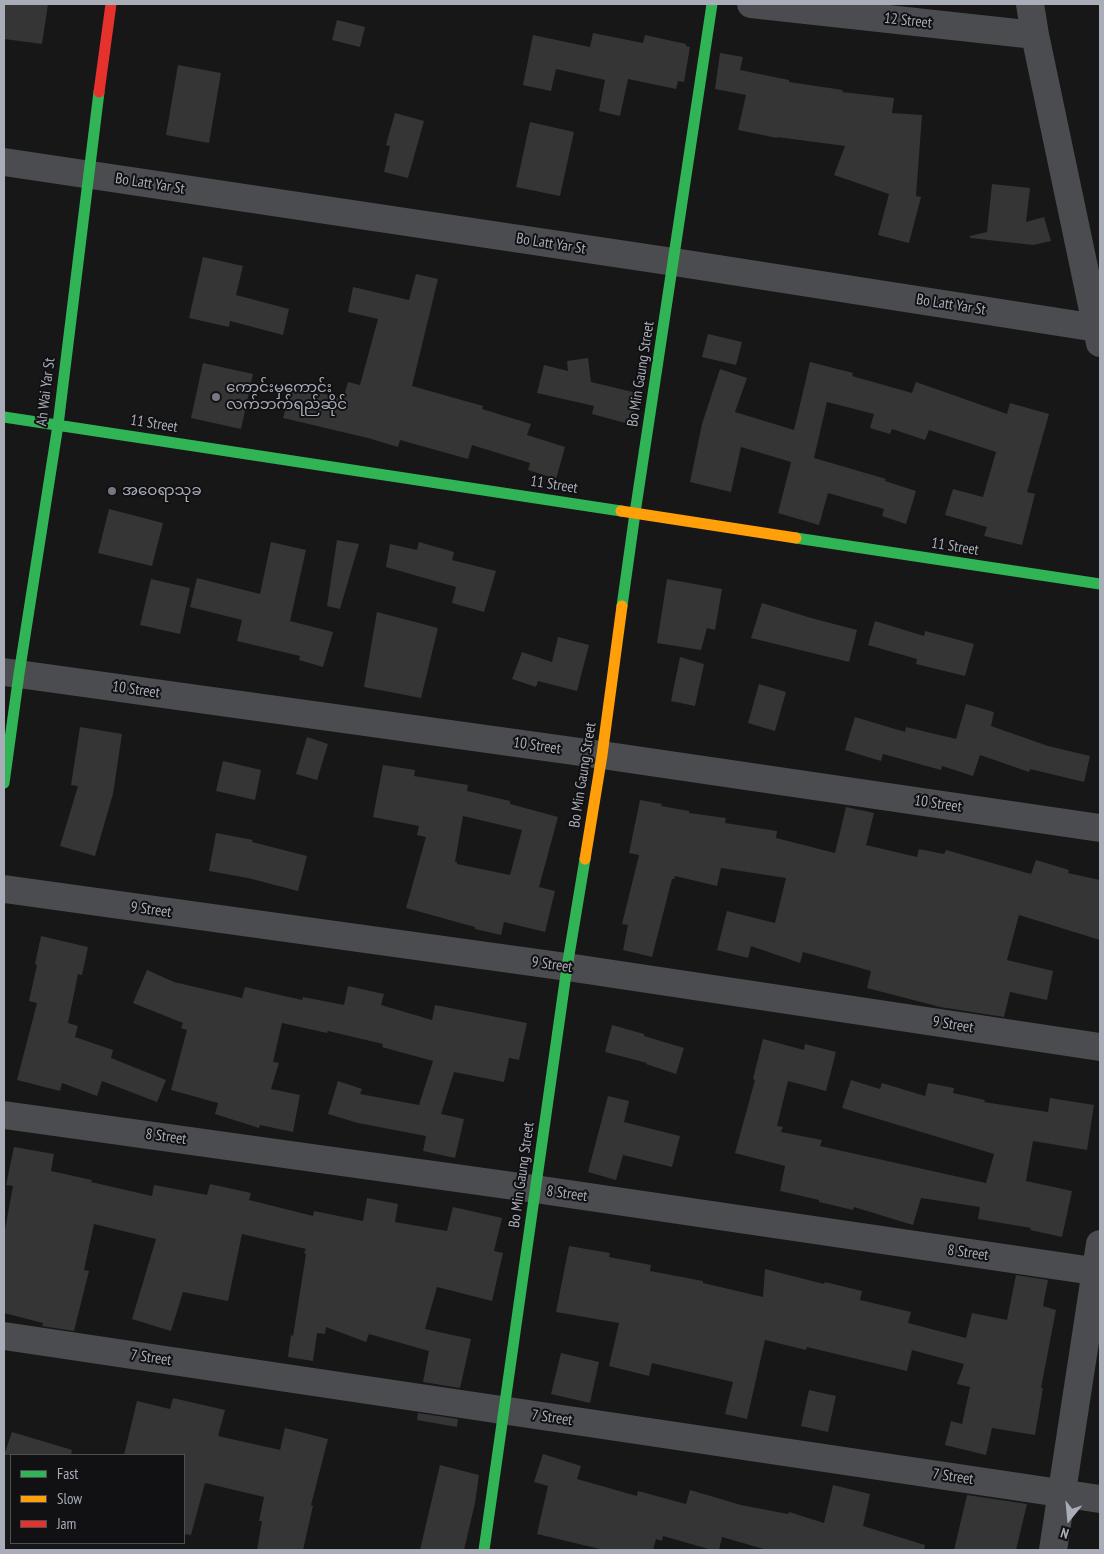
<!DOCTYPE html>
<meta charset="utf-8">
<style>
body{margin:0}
#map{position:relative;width:1104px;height:1554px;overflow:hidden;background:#171717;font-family:"PT Sans Narrow",sans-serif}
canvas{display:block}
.frame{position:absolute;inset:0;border:5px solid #a8adb8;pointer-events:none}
.legend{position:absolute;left:10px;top:1454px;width:175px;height:90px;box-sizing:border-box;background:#111113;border:1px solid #4d4f55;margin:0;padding:6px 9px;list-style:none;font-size:15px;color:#a8adb8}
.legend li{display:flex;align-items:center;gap:10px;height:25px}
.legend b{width:25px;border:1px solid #4d4f55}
.north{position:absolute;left:1044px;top:1494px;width:50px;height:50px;-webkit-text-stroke:4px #111113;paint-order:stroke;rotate:197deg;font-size:14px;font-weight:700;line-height:20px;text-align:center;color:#a8adb8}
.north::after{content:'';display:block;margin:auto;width:18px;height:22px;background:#a8adb8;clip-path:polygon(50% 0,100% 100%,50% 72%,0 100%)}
</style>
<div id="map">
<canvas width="1104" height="1554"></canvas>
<div class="frame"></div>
<ul class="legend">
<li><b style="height:6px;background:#30b455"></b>Fast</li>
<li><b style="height:6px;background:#ff9f0a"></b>Slow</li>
<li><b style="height:6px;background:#e5322d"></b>Jam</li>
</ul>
<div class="north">N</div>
</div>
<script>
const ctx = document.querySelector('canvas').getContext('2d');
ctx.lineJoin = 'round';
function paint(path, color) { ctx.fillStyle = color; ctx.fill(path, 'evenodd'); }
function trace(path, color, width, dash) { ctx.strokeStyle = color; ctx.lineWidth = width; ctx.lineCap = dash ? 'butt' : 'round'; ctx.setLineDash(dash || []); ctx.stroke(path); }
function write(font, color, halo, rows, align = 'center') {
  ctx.font = font + ' "PT Sans Narrow","Noto Sans Myanmar",sans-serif'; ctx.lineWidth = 4; ctx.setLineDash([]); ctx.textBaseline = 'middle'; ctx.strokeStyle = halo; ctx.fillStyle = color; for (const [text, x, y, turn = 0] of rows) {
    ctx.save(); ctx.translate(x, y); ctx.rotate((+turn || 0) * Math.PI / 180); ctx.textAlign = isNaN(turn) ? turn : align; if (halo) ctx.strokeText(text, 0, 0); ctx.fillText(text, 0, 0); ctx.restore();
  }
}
paint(new Path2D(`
 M4,4H48L42,44L4,39Z
 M337,20L365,27L360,47L332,40Z
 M593,33L643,43L645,35L686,44V46L690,47L684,82L678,81L676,89L628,79L620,116L599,111L605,80L556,69L551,91L523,85L533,35L590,47Z
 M720,53L743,57L740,70L789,80V82L843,90L842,92L894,98L892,113L922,115L916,196L921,197L909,243L878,235L889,194L834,175L845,146L777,137V138L738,130L746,95L715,89Z
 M178,65L221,73L209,143L166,135Z
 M395,113L424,121L408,178L384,172L390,146L386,145Z
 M530,122L574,132L560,196L516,187Z
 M992,184L1030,188L1026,222L1044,217L1051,241L1033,245L970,238V236L987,232Z
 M203,257L243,266L236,295L289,309L283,335L230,321L229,327L189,318Z
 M416,274L438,279L412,386L483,406L482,409L531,424L527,435L565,447L556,479L528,470L530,463L472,445L468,459L400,440L398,447L368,438L283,418L292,385L343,399L348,382L360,385L378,319L348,312L353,287L409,300Z
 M708,334L742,342L736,365L702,357Z
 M588,358L591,382L637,393L633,425L592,414L594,406L537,393L544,365L568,371L567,361Z
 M810,362L853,373L852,376L912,393L916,382L1007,414L1010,403L1049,414L1027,492L1035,494L1022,545L984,536L987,527L945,515L953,489L983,497L996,452L929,430L925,440L892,429L890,434L870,428L874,414L827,402L814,458L886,479L885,481L916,491L906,524L882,516L884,509L828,493L819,525L778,513L791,462L741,447L731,492L690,482L702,424L720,369L747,378L735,412L794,430Z
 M203,363L253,374L241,429L191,418Z
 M109,509L163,523L152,566L98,553Z
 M337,540L359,544L340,609L327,606Z
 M271,542L306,550L290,621L333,632L323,667L299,660L300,656L237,641L242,620L190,607L197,578L260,594Z
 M419,542L454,552L452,560L496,571L484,612L452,603L456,587L386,567L390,544L417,550Z
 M151,579L190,588L180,634L140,625Z
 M667,579L722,589L715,630L707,628L701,650L657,643Z
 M762,603L811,618L857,630L849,662L751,638Z
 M377,612L438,628L421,698L364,687Z
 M875,621L924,636L925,631L974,644L965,676L916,664L917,659L868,645Z
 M558,637L589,645L577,691L538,681L536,687L512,679L522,652L552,662Z
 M680,657L704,664L695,706L671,701Z
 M759,684L786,692L775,731L748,723Z
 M966,704L994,712L991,726L1048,746L1090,756L1084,782L1030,769L1029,772L980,755L973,776L942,766L941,770L883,754L881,761L845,750L855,717L905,732L906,727L956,739Z
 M80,727L122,734L113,794L95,856L60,846L78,786L71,785Z
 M307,737L328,744L317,780L296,774Z
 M223,761L261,770L255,800L216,791Z
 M383,765L415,770L414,776L468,785L467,791L510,801V804L558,817L539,887L555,891L545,932L504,922L501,935L475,929V927L406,908L426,837L417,835L419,826L373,817ZM463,816L522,830L510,875L457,864V862H455Z
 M640,800L662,804L661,806L689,811V813L726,818L725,823L777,831L776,838L835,853L846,807L874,813L866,845L917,857L919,849L944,854L946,850L1031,874L1036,860L1069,870L1068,873L1100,880V940L1019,915L1007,960L1053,971L1047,1000L1010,992L1004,1017L940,1007L867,988L871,971L803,952L800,963L751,946L748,958L717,950L727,911L775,923L786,878L721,868L717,886L675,876L674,879H672L652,957L623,950L628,925L622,924L639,855L629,853Z
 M216,833L253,840L252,842L307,856L298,891L248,878L209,871Z
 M41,936L88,947L82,975L78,974L68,1023L78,1026L75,1037L113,1050L111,1058L166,1080L157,1102L102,1081L97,1096L62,1083L60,1091L17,1080L37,1003L29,1001L37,965L35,964Z
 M147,970L174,982L242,998L245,987L302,1000L303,997L344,1005L348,986L384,994L381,1005L432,1020L435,1005L527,1023L519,1060L509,1058L504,1082L454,1072L441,1114L464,1119L455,1158L423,1151L426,1136L358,1123L328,1114L338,1081L362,1089L360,1094L419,1105L433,1061L382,1047L383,1044L328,1031L327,1033L282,1023L273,1062L279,1063L271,1089L300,1095L293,1132L260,1125L259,1128L215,1114L218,1103L171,1090L187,1030L181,1028L183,1023L133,1003Z
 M612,1025L644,1034V1036L684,1048L676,1074L646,1064L647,1063L605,1052Z
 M763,1039L804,1050L805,1044L836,1052L826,1091L788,1081L777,1126L783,1127L781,1132L822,1140L820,1146L986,1183L994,1154L842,1108L851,1080L880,1089L882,1083L925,1096L928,1083L954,1088L953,1093L985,1100L984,1102L1048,1112L1050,1098L1094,1105L1087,1150L1033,1141L1026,1181L1072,1191L1062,1237L1030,1230L1031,1228L978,1219L980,1207L921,1198L913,1225L854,1207L853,1210L819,1202V1200L780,1191L785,1166L735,1153L755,1080L753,1079Z
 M608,1096L629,1101L624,1122L680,1136L672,1167L623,1155L616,1180L588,1172Z
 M14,1147L54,1154L51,1171L92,1180L91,1182L152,1196L154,1185L207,1195L210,1184L251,1193L249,1200L313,1216L314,1211L363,1221L367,1198L398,1204L395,1222L447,1231L453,1207L502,1218L494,1251L503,1253L492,1301L437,1287L425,1329L471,1339L460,1388L423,1382L429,1351L369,1334L366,1342L326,1327L325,1334L317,1333L313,1361L288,1357L291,1335L293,1336L306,1254L304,1253L306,1249L242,1234L228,1301L183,1292L171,1331L132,1319L156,1239L94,1224L84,1270L89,1271L74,1331L42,1326L43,1323L4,1313V1235L13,1186L6,1185Z
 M569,1246L610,1253L609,1257L651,1265L650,1271L703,1281V1283L763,1297L765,1269L824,1284L825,1282L862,1291L860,1300L911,1312L908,1323L966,1338L972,1313L1007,1320L1016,1275L1048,1280L1043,1306L1056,1310L1041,1388H1043L1035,1435L992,1428L986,1455L945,1445L951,1421L962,1424L970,1387L957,1384L964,1364L912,1350L907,1371L807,1347L806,1350L765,1340L747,1419L725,1414L733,1382L652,1363L649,1376L609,1366L619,1323L556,1312Z
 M561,1353L599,1362L590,1403L551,1394Z
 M809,1390L836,1396L828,1432L801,1426Z
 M173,1398L225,1410L218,1436L280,1450L285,1428L328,1439L311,1505L313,1506L303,1550H257L262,1521H259L264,1497L205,1483L191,1535L184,1534V1455H124L137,1401L170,1409Z
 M418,1413L458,1419L457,1427L417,1420Z
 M12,1432L72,1450L71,1455H4Z
 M543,1454L581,1466L577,1479L637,1496L638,1491L686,1504L690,1490L741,1505L788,1514L789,1512L824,1523L833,1485L870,1494L863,1526L925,1545L924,1550H767L722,1537L719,1550H712L663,1536L662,1541L656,1539L653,1550H604L537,1534L548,1486L534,1482Z
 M440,1465L479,1475L475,1503L464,1550H420Z
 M967,1495L1027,1504L1016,1550H954Z`), '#353536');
trace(new Path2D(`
 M751,4L1035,35
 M1030,4L1035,35L1100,343
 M4,162L674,262L1097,328
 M4,672L602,755L1100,828
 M4,889L567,967L1100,1047
 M4,1115L535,1189L1100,1272
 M4,1336L1100,1499
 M1053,1550L1100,1244`), '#4b4c50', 28);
trace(new Path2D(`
 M4,417L621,511
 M796,538L1100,584
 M622,606L635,513L712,4
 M4,783L19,674L58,425L99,92
 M484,1550L567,967L585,859`), '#30b455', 11);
trace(new Path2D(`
 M621,511L796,538
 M585,859L602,755L622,606`), '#ff9f0a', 11);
trace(new Path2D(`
 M99,92L111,4`), '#e5322d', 11);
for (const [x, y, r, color] of [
 [216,397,5,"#757880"],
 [112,491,5,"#757880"]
]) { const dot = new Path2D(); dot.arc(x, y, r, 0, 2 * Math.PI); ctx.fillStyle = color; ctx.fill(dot); trace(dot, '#111113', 2); }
write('15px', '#a8adb8', '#111113', [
 ["12 Street",908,21,6],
 ["Bo Latt Yar St",150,184,9],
 ["Bo Latt Yar St",551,244,9],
 ["Bo Latt Yar St",951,305,9],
 ["Bo Min Gaung Street",641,374,-81],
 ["Ah Wai Yar St",46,392,-83],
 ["11 Street",154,424,9],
 ["11 Street",554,485,9],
 ["11 Street",955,547,9],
 ["10 Street",136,690,8],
 ["10 Street",537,746,8],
 ["Bo Min Gaung Street",583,775,-81],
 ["10 Street",938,804,8],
 ["9 Street",151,910,8],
 ["9 Street",552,965,8],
 ["9 Street",953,1025,9],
 ["8 Street",166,1137,8],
 ["Bo Min Gaung Street",522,1175,-82],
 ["8 Street",567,1194,8],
 ["8 Street",968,1253,8],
 ["7 Street",151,1358,8],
 ["7 Street",552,1418,8],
 ["7 Street",953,1477,8]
]);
write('15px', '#a8adb8', '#111113', [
 ["ကောင်းမှကောင်း",226,388],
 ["လက်ဘက်ရည်ဆိုင်",226,405],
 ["အဝေရာသုခ",122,491]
], 'left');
</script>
